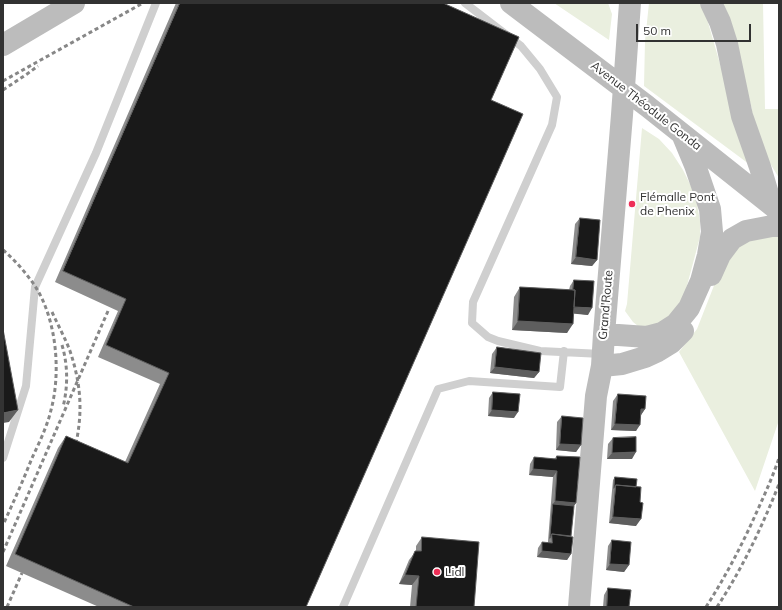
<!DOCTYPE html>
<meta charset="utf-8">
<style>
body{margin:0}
#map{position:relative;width:782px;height:610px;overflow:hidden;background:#fff;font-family:Mulish,sans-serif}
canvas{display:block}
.frame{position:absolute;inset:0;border:4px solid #323232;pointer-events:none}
.scale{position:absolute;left:636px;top:24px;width:115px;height:18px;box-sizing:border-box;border:2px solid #323232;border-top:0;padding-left:5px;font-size:12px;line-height:14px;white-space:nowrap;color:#323232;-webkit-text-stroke:3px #fff;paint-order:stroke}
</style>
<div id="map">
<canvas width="782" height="610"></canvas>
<div class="frame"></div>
<div class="scale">50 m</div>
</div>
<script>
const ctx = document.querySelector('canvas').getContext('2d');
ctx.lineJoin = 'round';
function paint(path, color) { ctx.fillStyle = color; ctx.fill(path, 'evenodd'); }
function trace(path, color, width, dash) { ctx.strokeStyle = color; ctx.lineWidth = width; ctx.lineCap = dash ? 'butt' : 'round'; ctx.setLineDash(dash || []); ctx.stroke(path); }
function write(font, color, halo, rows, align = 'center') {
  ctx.font = font + ' Mulish,sans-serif'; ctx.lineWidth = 4; ctx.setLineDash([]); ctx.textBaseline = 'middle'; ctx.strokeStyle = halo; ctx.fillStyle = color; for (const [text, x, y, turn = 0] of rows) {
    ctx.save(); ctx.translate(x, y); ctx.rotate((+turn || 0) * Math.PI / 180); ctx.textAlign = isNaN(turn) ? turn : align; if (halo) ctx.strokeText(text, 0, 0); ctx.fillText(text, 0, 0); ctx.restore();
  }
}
paint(new Path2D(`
 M554,3H608L612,14L609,40Z
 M649,3H699L705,12L749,164L644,86L645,41Z
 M719,3H763L765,109H779V178L768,160L752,119V109L724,10Z
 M642,128L659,139L672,153L683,170L691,186L697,204L700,221V237L681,308L658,327L638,326L633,322L625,311L627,304Z
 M751,237H779V420L755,491L679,352L697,329L724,260Z`), '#eaefdf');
trace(new Path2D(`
 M465,3L521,46L540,69L557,97L552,125L473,302L472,323L488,337L498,341L540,351L602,354
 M3,458L26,386L35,287L96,153L156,3
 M343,607L438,389L469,381L560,387L564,351`), '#cfcfcf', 8);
trace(new Path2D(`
 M511,3L647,106L779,211
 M711,3L720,22L727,44L742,116L760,167L771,204
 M3,45L74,3
 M711,275L720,255L732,239L746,231L772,226H779
 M604,334L647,337L662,333L676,324L689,308L701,281L708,255L712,232L710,209L695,165L683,136
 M602,366L622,364L645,357L658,351L671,343L683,331
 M579,607L596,396L602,366L604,334L622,115L630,3`), '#bcbcbc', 22);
trace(new Path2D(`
 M3,81L143,3
 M3,90L27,74L38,66
 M3,250C15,260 26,273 35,286C57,320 61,373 51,410C47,427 39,443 32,458C23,481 13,503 3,525
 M52,312C58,325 65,338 70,351C82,387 83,416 74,452
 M62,345C68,365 68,387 63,407
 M3,552L108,311
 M7,607L22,573
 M706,607C724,579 740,549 754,518C763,498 772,479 779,458
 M717,607C742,569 762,527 779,484`), '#878787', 3, [4, 3]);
paint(new Path2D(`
 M176,3H443L491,100L306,607H99L6,566L58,448L66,436L125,462L160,384L98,357L118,311L55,282Z
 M580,218L597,260L592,266L571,264L575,224Z
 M574,280L588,315L574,313L567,333L512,330L514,297L520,287L569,290L570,286Z
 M497,347L539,372L534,378L490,373L492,354Z
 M493,392L514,418L488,416L489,398Z
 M618,394L645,409L641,415L636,431L611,430L613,401Z
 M562,416L581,445L576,452L556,450L557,422Z
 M613,438L632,459H607L608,444Z
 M557,456L576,503L574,506L571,536V554L567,560L537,557L538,548L542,542L548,543V541L553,477L529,475L530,464L534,457L554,459Z
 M615,477L636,487V526L609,523L613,480Z
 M422,537L474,607H410L412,585L399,584L409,560L416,551V546Z
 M612,540L629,565L624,572L606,570L608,546Z
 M608,588L629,607H603L604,595Z`), '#8c8c8c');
paint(new Path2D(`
 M576,257L597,260L592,266L571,264Z
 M571,307L592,308L588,315L567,313Z
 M518,321L573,324L567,333L512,330Z
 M495,367L539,372L534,378L490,373Z
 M641,409H645L641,415Z
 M18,410L9,422L3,423V413Z
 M492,410L518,412L514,418L488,416Z
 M615,424L640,425L636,431L611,430Z
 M560,444L581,445L576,452L556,450Z
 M636,452L632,459H607L612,453Z
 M533,469L557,471L553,477L529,475Z
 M555,501L576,503L572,509L553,504Z
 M613,517L641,519L636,526L609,523Z
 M542,551L571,554L567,560L537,557Z
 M610,564L629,565L624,572L606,570Z
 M405,575L419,576L412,585L399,584Z`), '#5e5e5e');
const building = new Path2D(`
 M180,3H443L519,37L491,100L523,114L306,607H134L15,554L66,436L128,463L169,373L106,345L126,299L63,271Z
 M580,218L600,220L597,260L576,257Z
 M574,280L594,281L592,308L574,307L575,290H573Z
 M520,287L575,290L573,324L518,321Z
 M3,329L18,410L3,413Z
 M497,347L541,353L539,372L495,367Z
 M493,392L520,394L518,412L492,410Z
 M618,394L646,396L645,409H641L640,425L615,424Z
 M562,416L583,418L581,445L560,444Z
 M636,437V452L612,453L613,438Z
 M557,456L580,457L576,503L555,501L557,471L533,469L534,457L556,459Z
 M615,477L637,479L636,487L616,485L614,488Z
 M616,485L641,487L640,502L643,503L641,519L613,517Z
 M553,504L574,506L571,536L552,534L550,538Z
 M552,534L573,537L571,554L542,551V542L552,543Z
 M422,537L479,542L474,607H416L419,576L405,575L415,551H421Z
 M612,540L631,542L629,565L610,564Z
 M608,588L631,590L629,607H607Z`);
paint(building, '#191919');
trace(building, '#5e5e5e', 1);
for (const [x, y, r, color] of [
 [632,204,4,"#ee2f57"],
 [437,572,4,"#ee2f57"]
]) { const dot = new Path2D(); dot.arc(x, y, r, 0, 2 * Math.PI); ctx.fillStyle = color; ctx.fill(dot); trace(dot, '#fff', 1.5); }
write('12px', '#323232', '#fff', [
 ["Avenue Théodule Gonda",646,106,38],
 ["Grand'Route",606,305,-85]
]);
write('12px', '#323232', '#fff', [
 ["Flémalle Pont",640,197],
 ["de Phenix",640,211],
 ["Lidl",445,572]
], 'left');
</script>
